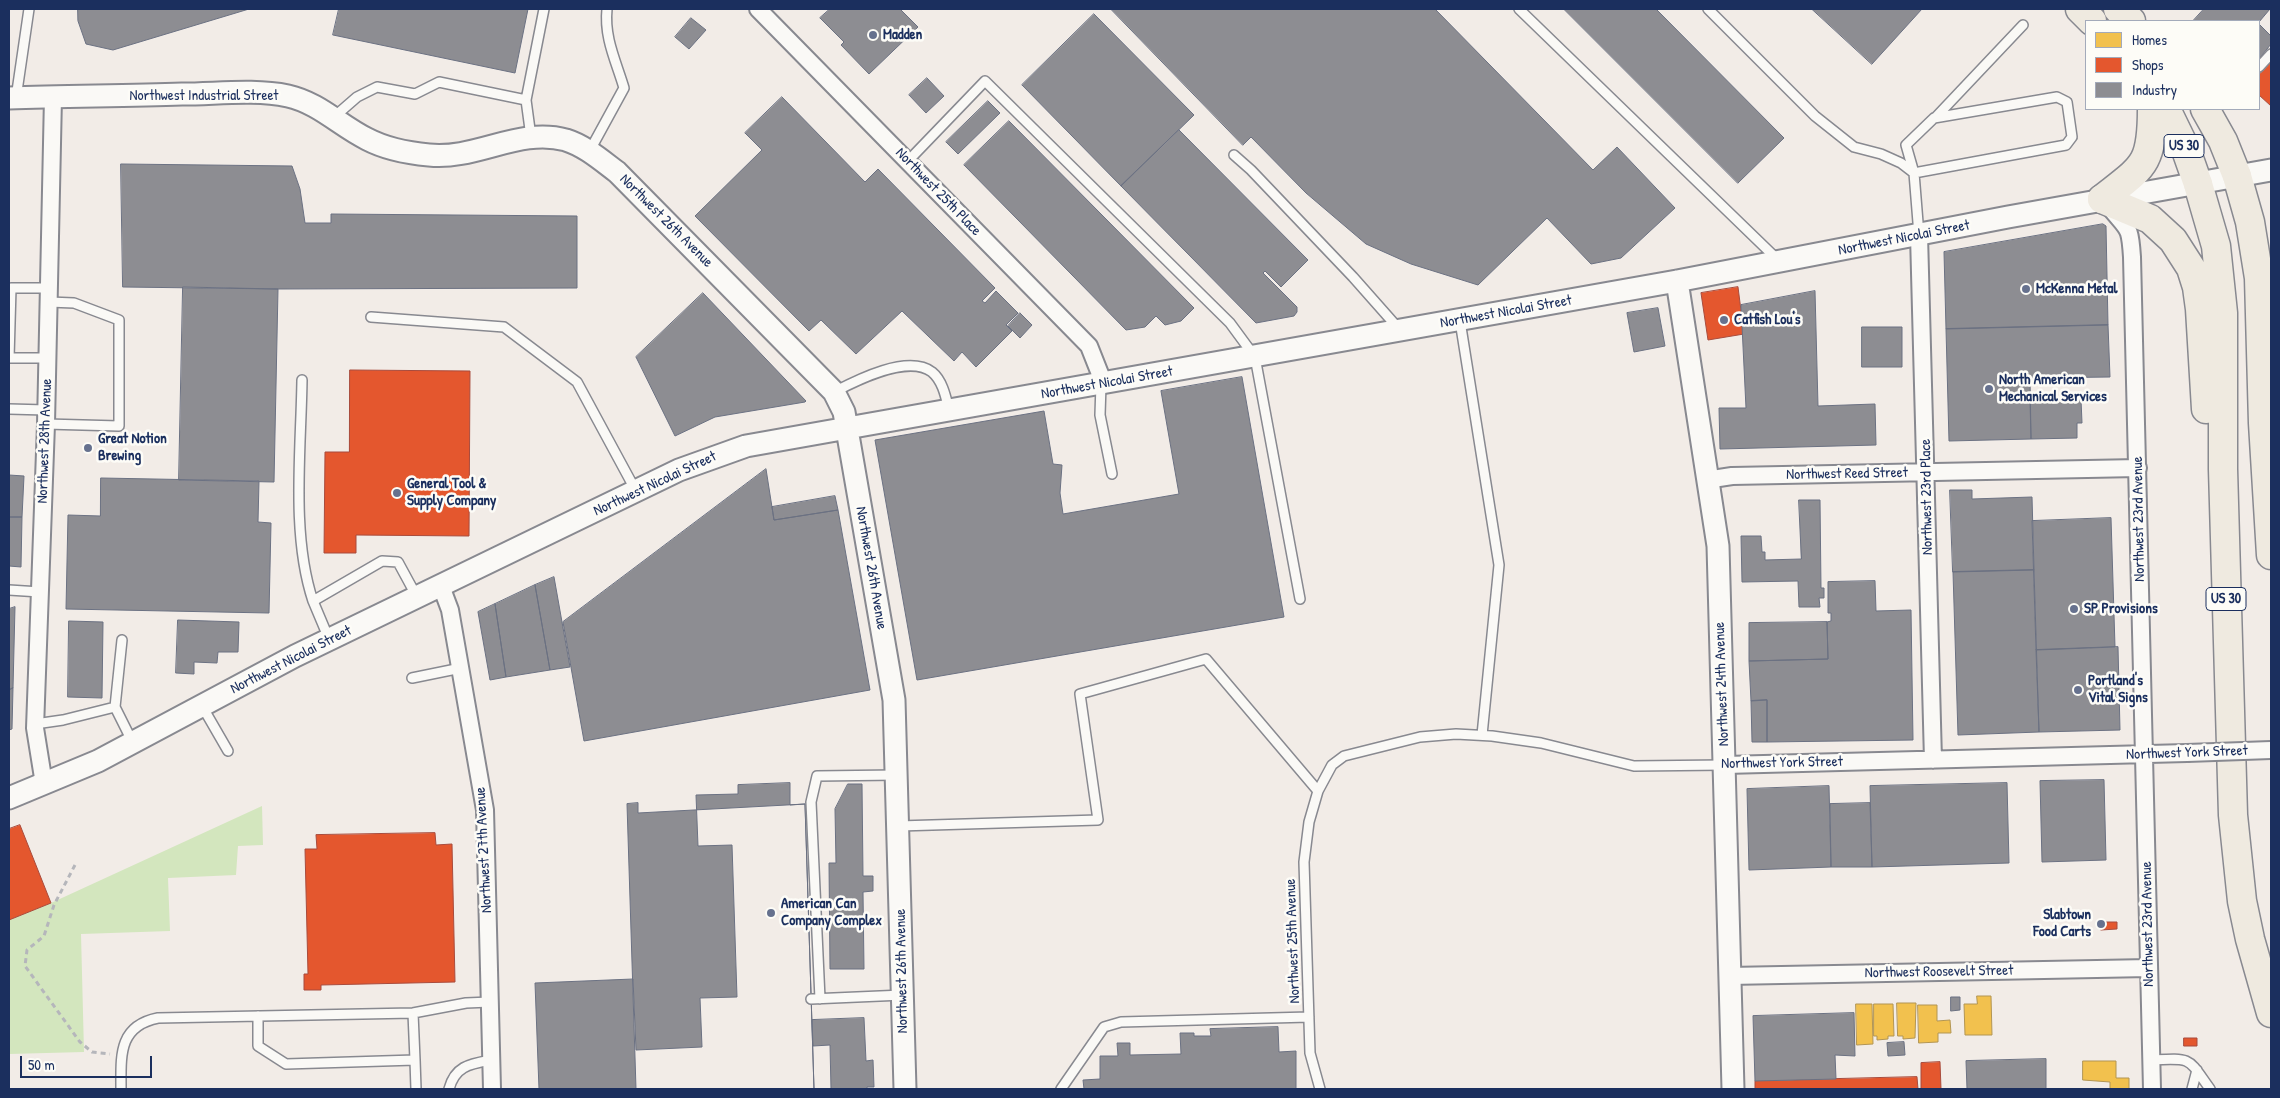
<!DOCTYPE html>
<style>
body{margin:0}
#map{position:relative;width:2280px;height:1098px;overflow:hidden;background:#f2ece7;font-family:"Patrick Hand",sans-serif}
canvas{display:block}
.frame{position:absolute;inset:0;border:10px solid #1b2f5e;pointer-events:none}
.legend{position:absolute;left:2085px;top:20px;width:175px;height:90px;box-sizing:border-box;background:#fdfcf7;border:1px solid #a3aaba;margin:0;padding:6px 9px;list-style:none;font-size:15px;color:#1b2f5e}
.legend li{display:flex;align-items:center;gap:10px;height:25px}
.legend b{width:25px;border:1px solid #a3aaba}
.scale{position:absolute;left:20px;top:1056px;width:132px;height:22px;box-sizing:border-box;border:2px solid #1b2f5e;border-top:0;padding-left:6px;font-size:15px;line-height:18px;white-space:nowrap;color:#1b2f5e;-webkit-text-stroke:4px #fdfcf7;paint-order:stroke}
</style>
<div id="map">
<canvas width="2280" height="1098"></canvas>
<div class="frame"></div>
<ul class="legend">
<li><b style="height:14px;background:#f2c14e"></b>Homes</li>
<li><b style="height:14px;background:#e4572e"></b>Shops</li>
<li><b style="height:14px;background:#8d8d92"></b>Industry</li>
</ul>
<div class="scale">50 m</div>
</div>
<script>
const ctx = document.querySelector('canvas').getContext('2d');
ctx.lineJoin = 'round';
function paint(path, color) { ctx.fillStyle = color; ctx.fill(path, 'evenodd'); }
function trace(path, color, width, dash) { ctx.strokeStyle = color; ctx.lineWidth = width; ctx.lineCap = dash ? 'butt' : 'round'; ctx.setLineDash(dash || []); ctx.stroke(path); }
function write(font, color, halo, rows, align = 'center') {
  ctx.font = font + ' "Patrick Hand",sans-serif'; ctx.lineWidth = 5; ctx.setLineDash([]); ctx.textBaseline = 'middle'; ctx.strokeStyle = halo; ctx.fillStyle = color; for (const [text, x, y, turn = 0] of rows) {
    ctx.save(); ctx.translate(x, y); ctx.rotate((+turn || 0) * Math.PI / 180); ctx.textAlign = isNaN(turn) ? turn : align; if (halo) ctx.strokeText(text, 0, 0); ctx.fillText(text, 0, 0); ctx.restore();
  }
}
paint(new Path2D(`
 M262,806L263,845L238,846L236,875L168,878L170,931L81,934L84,1052L9,1054V920L51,903Z`), '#d3e6be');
const homes = new Path2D(`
 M1977,996H1991L1992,1035H1965L1964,1004H1977Z
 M1897,1003H1916L1915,1038L1903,1039V1036H1898Z
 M1856,1004H1872L1873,1044L1857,1045Z
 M1874,1004H1893L1894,1036H1888V1039L1877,1040V1036H1874Z
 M1918,1005H1937V1021L1950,1020L1951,1033H1938V1042L1919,1043Z
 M2083,1061H2116V1078H2129V1089H2110V1082L2083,1080Z`);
paint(homes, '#f2c14e');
trace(homes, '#b29553', 1);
const shops = new Path2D(`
 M2271,62V106L2259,95V75Z
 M1738,287L1744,334L1708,340L1701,293Z
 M350,370L470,371L469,536L356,535V553H324L325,452H349Z
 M20,825L51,903L9,920V829Z
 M435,833L436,845L452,844L455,982L321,985V990H304V974H308L305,849H317L316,835Z
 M2101,922H2117V929L2101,930Z
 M2184,1038H2197V1046H2184Z
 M1940,1062L1941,1089H1921V1063Z
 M1917,1077L1918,1089H1755V1081Z`);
paint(shops, '#e4572e');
trace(shops, '#a84b3c', 1);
const industry = new Path2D(`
 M78,9H249L113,50L86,44L78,21Z
 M339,9H528L515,73L333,35Z
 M830,9H900L918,27L869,74L841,45L844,42L820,18Z
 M1111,9H1435L1593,170L1617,147L1675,208L1621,258L1591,264L1547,218L1478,285L1411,264L1366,244L1306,193L1251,137L1243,145Z
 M1564,9H1656L1784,138L1738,183Z
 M1812,9H1922L1872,64Z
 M2204,9H2270L2259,22L2193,21Z
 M1094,14L1194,115L1121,186L1022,85Z
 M691,18L706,30L689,49L675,37Z
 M2259,24L2271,36V44L2259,59Z
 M927,78L944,96L926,113L909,95Z
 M782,97L865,182L878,169L995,288L982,301L985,303L996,291L1018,313L1006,325L1012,331L976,367L962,352L954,361L902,311L856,354L821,320L809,331L695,216L762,150L745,133Z
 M988,101L1000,113L958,154L946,142Z
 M1009,121L1194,308L1181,321L1165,325L1156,316L1145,327L1126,330L964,165Z
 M1179,130L1308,260L1281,287L1265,271L1263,273L1297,307V312L1294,316L1256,323L1121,186Z
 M121,164L292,166L300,189L305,223H331V214L577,216V288L278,289L123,287Z
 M2103,224L2106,226L2108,325L1946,329L1944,252Z
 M183,287L278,289L274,482L179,480Z
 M1815,291L1818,406L1875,404L1876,445L1720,449L1719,408H1746L1741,305Z
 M703,293L806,401L805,402L715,417L675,436L636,357Z
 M1658,308L1665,346L1634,352L1627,313Z
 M1020,313L1032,325L1020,338L1008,326Z
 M2108,325L2110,377L2030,378L2031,439L1949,441L1946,329Z
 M1862,327H1902V367H1862Z
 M1242,377L1284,617L917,680L875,440L1044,411L1053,464L1062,465L1060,493L1063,514L1179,494L1161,391Z
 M2081,399L2082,423H2077V438L2031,439L2030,400Z
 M766,469L774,520L838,510L870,690L584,741L563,622Z
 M9,475L24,476L22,517H9Z
 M101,478L259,481L258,522L271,523L269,613L66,609L68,515L100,516Z
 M1950,490H1972V499L2032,497L2034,570L1953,572Z
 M835,496L838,510L774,520L772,507Z
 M1799,500H1820L1821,588H1824V598H1819L1820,607H1799L1798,581L1742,582L1741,536H1761L1762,552H1765V560L1801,559Z
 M9,517H22L21,567L9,566Z
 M2111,518L2115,647L2036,650L2032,521Z
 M2034,570L2039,732L1958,735L1953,572Z
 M554,577L570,667L550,670L535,585Z
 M1875,581L1876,611L1911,610L1913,740L1767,742V700L1751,701L1749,661L1828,659L1827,622L1831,621V613H1828V582Z
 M535,585L550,670L506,677L495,604Z
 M495,604L506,677L490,680L478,612Z
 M15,607L13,688L9,690V609Z
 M178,620L239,622L238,652H218L217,663L194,662V674L176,673Z
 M69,621L103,622L102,698L68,697Z
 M1827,622L1828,659L1749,661V623Z
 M2118,647L2120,730L2039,732L2036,650Z
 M13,688L12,729L9,730V690Z
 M1767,700V742H1752L1751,701Z
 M2104,780L2106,860L2042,862L2040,781Z
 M790,783V805L805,804L814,1089H539L535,983L633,979L636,1050L702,1047L700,998L737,997L732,845L698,846L696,795L738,794V785Z
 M2007,783L2009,863L1872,867L1870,786Z
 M848,784H862L863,876H873V891L863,892L864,969H830L829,863H836L835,809Z
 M1829,786L1831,867L1749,870L1747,789Z
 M638,803V813L805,804L814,1089H636L627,804Z
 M1870,803L1872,867H1831L1830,804Z
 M1951,997H1960V1010L1951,1011Z
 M1854,1013L1855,1056L1835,1055L1836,1079L1755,1081L1753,1016Z
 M864,1018L866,1061L873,1060L874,1087H867V1089H831L830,1045L813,1046L812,1020Z
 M1278,1027L1279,1052L1296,1051V1089H1084L1083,1080L1100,1079V1056H1118L1117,1043H1130V1055L1181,1054L1180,1033H1194V1036H1211L1210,1029Z
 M1904,1042L1905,1055L1888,1056L1887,1043Z
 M2046,1059V1089H1967L1966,1061Z`);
paint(industry, '#8d8d92');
trace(industry, '#6b7182', 1);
const service = new Path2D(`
 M1519,9L1778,260
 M1708,9L1815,116L1854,147L1881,154L1901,163L1914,173
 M2259,67L2271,54
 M16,98L29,9
 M526,100L544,9
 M334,117L357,97L377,87L415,94L439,82L526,100L531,137
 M1935,118L2023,25
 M589,152L624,88C616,61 604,38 607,9
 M1234,155L1251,170L1353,277L1399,329
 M908,161L985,81L1230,323L1255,357L1300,599
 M1914,173L1906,145L1934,118L2057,97L2067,102L2072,137L2066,145L1914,173L1919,235
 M371,317L504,327L577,382L636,491
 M1460,321L1499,565L1482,735
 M9,358L11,288H49
 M9,358H47
 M302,380C301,451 291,535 313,601
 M1101,384L1100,415L1112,474
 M834,392C857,380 908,354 932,372C943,381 946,398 949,410
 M9,409L46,410
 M46,424L119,426V320L74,303L49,302
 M9,590L40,592
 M329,639L313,601L382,561L398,562L417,597
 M122,640L115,707L133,743
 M412,678L461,668
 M202,706L228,751
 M35,724L63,720L115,707
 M899,826L1098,820L1080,694L1206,659L1318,791
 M811,999L903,995
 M820,999L811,802L817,776L897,775
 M258,1016V1046L286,1064L415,1060L413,1013
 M415,1060L416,1089
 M2151,1060C2193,1058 2187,1057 2210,1089
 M121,1089C121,1056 118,1026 158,1018L413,1013L466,1003L490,1002
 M449,1089C455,1066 470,1064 491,1060
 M1061,1089L1104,1027L1121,1022L1309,1017
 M1320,1089L1310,1053L1304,862L1309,822L1318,791L1332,765L1344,756L1420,737L1456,734L1492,736L1541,743L1634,766L1724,765
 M2192,1089L2197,1070`);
const minor = new Path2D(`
 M758,9L1089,346L1104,384
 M2111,209C2129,231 2130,226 2132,257L2152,1089
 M1919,235L1933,760
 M1706,480L1732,476L2138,468
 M441,586L450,610L485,810L492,1089
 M1725,765L2187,753
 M44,784L35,728L46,424L53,97
 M1729,976L2149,968`);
const tertiary = new Path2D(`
 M9,98C67,96 125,96 182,94C217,94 254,89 288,96C319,103 339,125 367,139C386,149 407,153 429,155C477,160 519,127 566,140C585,146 601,160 617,172L834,392L844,412L894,700L905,1089
 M1677,281L1718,546L1733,1089
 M9,798L98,761L295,656L679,470L746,446L1677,281L2008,217L2271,170`);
const trunk = new Path2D(`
 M2080,9L2092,21
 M2118,9L2131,21
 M2166,109L2186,150L2198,184
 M2205,109L2223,141L2237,176
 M2102,199C2144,166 2152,165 2152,109`);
const motorway = new Path2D(`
 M2237,176L2250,222L2259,278L2263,423L2271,555
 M2198,184L2216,246L2223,313V469L2233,815L2242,901L2250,939L2271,1013
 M2102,199L2150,219L2173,240L2191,268L2197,287L2200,309L2206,409`);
trace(service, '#888990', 12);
trace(minor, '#888990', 20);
trace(tertiary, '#888990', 25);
trace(trunk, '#888990', 31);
trace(motorway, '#888990', 31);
trace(new Path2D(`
 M75,865L54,905L44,936L27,950L25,966L80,1042L92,1052L110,1054`), '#b5b6bb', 3, [5, 4]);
trace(service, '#faf9f6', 9);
trace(minor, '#faf9f6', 16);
trace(tertiary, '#faf9f6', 21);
trace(trunk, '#efeae0', 28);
trace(motorway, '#efeae0', 28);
const minorBridge = new Path2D(`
 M2187,753L2271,750`);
trace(minorBridge, '#888990', 20, []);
trace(minorBridge, '#faf9f6', 16);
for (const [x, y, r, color] of [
 [873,35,5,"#66718e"],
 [2026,289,5,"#66718e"],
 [1724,320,5,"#66718e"],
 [1989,389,5,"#66718e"],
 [88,448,5,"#66718e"],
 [397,493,5,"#66718e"],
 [2074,609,5,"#66718e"],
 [2078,690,5,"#66718e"],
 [771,913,5,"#66718e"],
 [2101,924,5,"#66718e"]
]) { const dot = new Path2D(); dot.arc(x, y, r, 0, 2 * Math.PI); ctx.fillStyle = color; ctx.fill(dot); trace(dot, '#fdfcf7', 2); }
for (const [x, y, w] of [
 [2184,146,40],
 [2226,599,40]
]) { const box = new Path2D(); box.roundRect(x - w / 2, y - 11.5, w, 23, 4); ctx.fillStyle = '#fdfcf7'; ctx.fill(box); trace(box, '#1b2f5e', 1); }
write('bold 14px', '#1b2f5e', null, [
 ["US 30",2184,146],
 ["US 30",2226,599]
]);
write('bold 15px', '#1b2f5e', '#fdfcf7', [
 ["Madden",883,35],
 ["McKenna Metal",2036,289],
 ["Catfish Lou's",1734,320],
 ["North American",1999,380],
 ["Mechanical Services",1999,397],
 ["Great Notion",98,439],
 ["Brewing",98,456],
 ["General Tool &",407,484],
 ["Supply Company",407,501],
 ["SP Provisions",2084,609],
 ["Portland's",2088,681],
 ["Vital Signs",2088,698],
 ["American Can",781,904],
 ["Company Complex",781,921],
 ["Slabtown",2091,915,"right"],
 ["Food Carts",2091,932,"right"]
], 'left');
write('15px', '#1b2f5e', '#fdfcf7', [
 ["Northwest Industrial Street",204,96],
 ["Northwest 25th Place",938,192,46],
 ["Northwest 26th Avenue",666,221,45],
 ["Northwest Nicolai Street",1904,238,-11],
 ["Northwest Nicolai Street",1506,312,-10],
 ["Northwest Nicolai Street",1107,383,-10],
 ["Northwest 28th Avenue",45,441,-88],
 ["Northwest Reed Street",1847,474,-1],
 ["Northwest Nicolai Street",655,484,-25],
 ["Northwest 23rd Place",1927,497,-91],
 ["Northwest 23rd Avenue",2139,519,-91],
 ["Northwest 26th Avenue",871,568,80],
 ["Northwest Nicolai Street",291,660,-27],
 ["Northwest 24th Avenue",1722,684,-92],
 ["Northwest York Street",2187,753,-2],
 ["Northwest York Street",1782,763,-1],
 ["Northwest 27th Avenue",484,850,-93],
 ["Northwest 23rd Avenue",2148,924,-91],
 ["Northwest 25th Avenue",1293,941,-92],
 ["Northwest 26th Avenue",902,971,-91],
 ["Northwest Roosevelt Street",1939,972,-1]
]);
</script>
